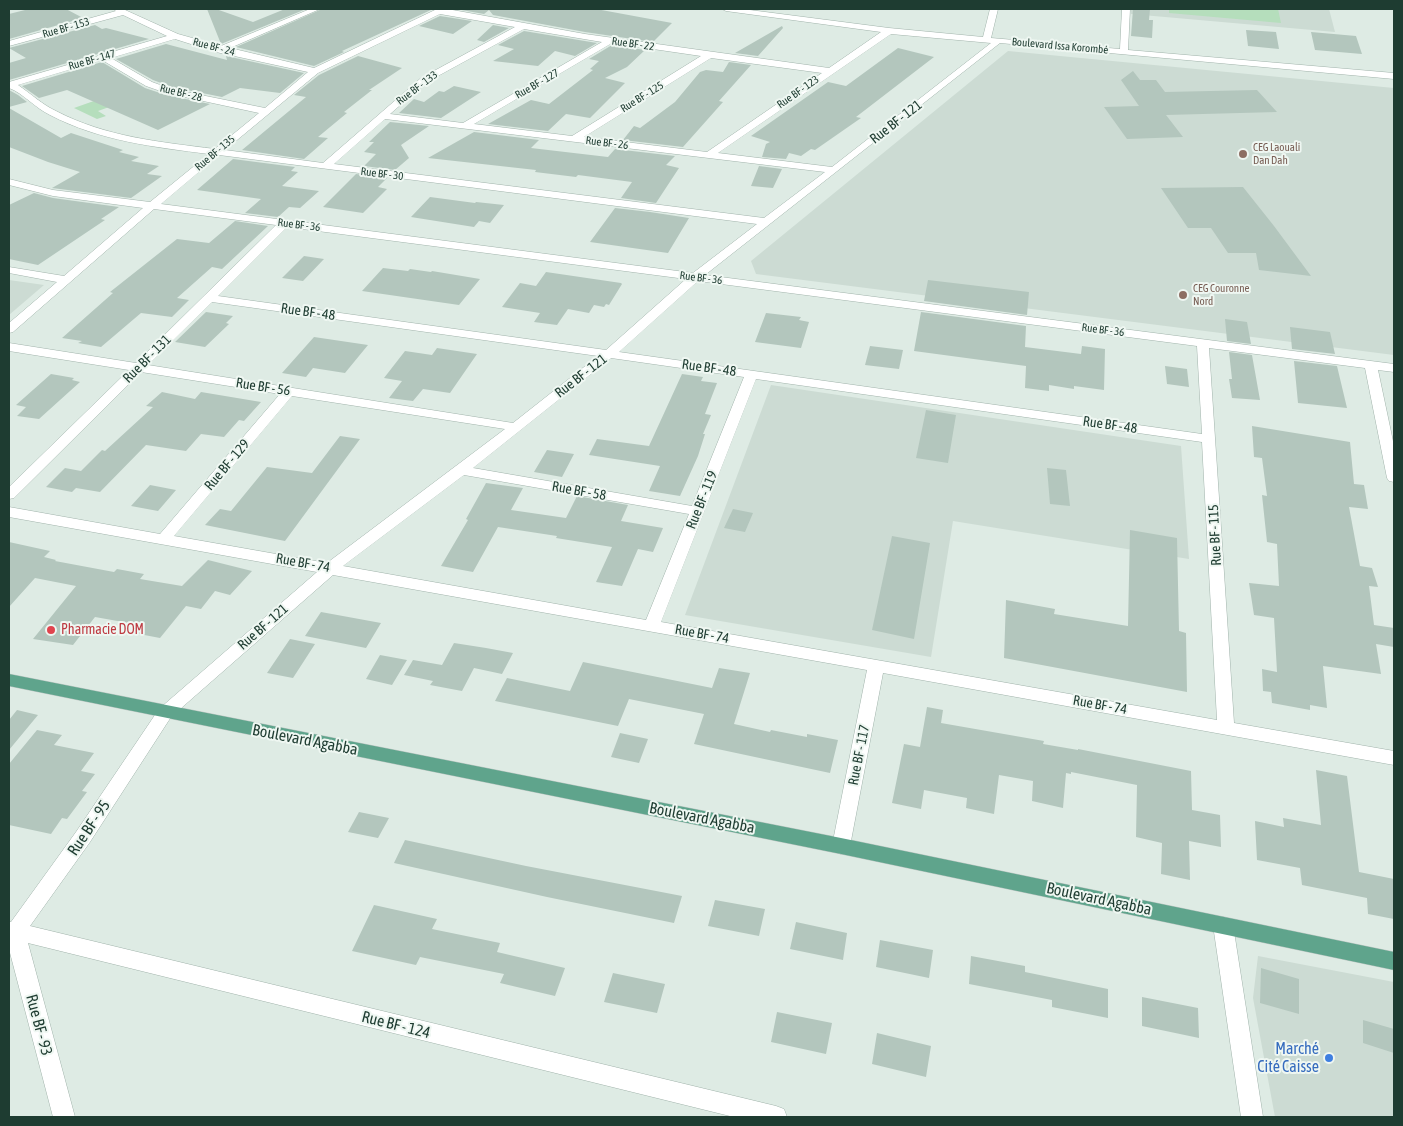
<!DOCTYPE html>
<meta charset="utf-8">
<style>
body{margin:0}
#map{position:relative;width:1403px;height:1126px;overflow:hidden;background:#deebe4;font-family:"Asap Condensed",sans-serif}
canvas{display:block}
.frame{position:absolute;inset:0;border:10px solid #1e3c31;pointer-events:none}
</style>
<div id="map">
<canvas width="1403" height="1126"></canvas>
<div class="frame"></div>
</div>
<script>
const ctx = document.querySelector('canvas').getContext('2d');
ctx.lineJoin = 'round';
function paint(path, color) { ctx.fillStyle = color; ctx.fill(path, 'evenodd'); }
function trace(path, color, width, dash) { ctx.strokeStyle = color; ctx.lineWidth = width; ctx.lineCap = dash ? 'butt' : 'round'; ctx.setLineDash(dash || []); ctx.stroke(path); }
function write(font, color, halo, rows, align = 'center') {
  ctx.font = font + ' "Asap Condensed",sans-serif'; ctx.lineWidth = 4; ctx.setLineDash([]); ctx.textBaseline = 'middle'; ctx.strokeStyle = halo; ctx.fillStyle = color; for (const [text, x, y, turn = 0] of rows) {
    ctx.save(); ctx.translate(x, y); ctx.rotate((+turn || 0) * Math.PI / 180); ctx.textAlign = isNaN(turn) ? turn : align; if (halo) ctx.strokeText(text, 0, 0); ctx.fillText(text, 0, 0); ctx.restore();
  }
}
paint(new Path2D(`
 M1131,9H1329L1335,32L1131,14Z
 M1008,51L1394,88V355L756,274L751,261Z
 M9,280L44,285L9,315Z
 M771,385L1181,446L1189,559L953,521L931,657L685,615Z
 M1258,956L1394,982V1117H1275L1253,998Z`), '#ccdbd3');
paint(new Path2D(`
 M1169,9H1278L1281,23L1169,13Z
 M108,96L123,102L98,111L106,116L97,119L74,108Z`), '#b5debc');
paint(new Path2D(`
 M29,9H66L83,18L9,39V14Z
 M207,9H216L253,22L285,9H306L221,44Z
 M322,9H433L342,51L344,52L314,66L236,47Z
 M456,9H596L672,23L653,42L585,32L493,15L489,10L484,14Z
 M1133,9H1150L1149,20H1153L1152,38L1131,36Z
 M440,16L472,21L453,34L419,26Z
 M95,25L102,29L106,28L149,39L9,80V63L26,58L9,48Z
 M493,25L509,28L484,42L477,40Z
 M782,26L783,28L758,56L735,53Z
 M1246,30L1276,32L1279,49L1248,46Z
 M524,31L597,43L575,56L555,51L538,66L493,61L514,49L498,45Z
 M1311,32L1356,36L1362,54L1315,50Z
 M166,44L227,60L226,56L304,73L280,93L240,88L222,97L172,87L153,80L116,59Z
 M612,45L645,50L627,67L605,78L625,83L590,118L566,114L548,131L488,124L531,100L549,104L593,70L590,69L599,61L589,59Z
 M898,48L934,57L856,117L861,118L815,150L811,149L801,156L789,153L786,159L762,157L766,144L770,142L751,136L828,82L846,86Z
 M358,56L402,68L369,90H372L344,112L347,113L318,137L328,138L304,159L242,150L306,97L294,95L319,75Z
 M102,62L145,88L166,95L210,104L158,130L67,90L39,98L22,86Z
 M729,62L751,65L719,101L723,102L683,147L623,140L634,126L640,128L675,102L700,72L706,70L723,72Z
 M1133,71L1140,80H1156L1165,92L1257,90L1277,112L1166,115L1183,137L1127,139L1104,107L1139,106L1121,80Z
 M454,86L481,92L441,118L399,113L414,99L424,102L439,91L444,92Z
 M9,90L18,95L27,102L9,107Z
 M9,108L61,138L71,133L123,150L119,152L139,157L131,161L159,166L147,174L162,176L131,198L52,188L80,172L48,162L9,147Z
 M390,122L429,126L401,145L409,158L395,170L364,166L376,154L364,152L374,142H369Z
 M474,132L539,140L531,148L608,157L615,149L675,156L666,165L679,168L656,203L621,198L632,182L578,175L576,177L535,172L536,170L428,158Z
 M233,159L295,167L291,171L298,172L282,186L319,191L300,208L289,207L278,217L245,213L261,199L197,190Z
 M759,166L782,169L773,188L751,186Z
 M356,174L387,178L378,187L387,189L363,213L323,207Z
 M1243,187L1274,226L1311,276L1259,270L1256,253H1228L1211,228H1188L1161,188Z
 M34,193L53,198L119,207L101,219L105,220L38,265L9,259V205Z
 M430,197L475,203L476,202L504,205L490,223L479,221L474,227L411,217Z
 M615,208L650,212L689,218L668,253L590,242Z
 M235,221L268,226L222,269L212,267L177,298L189,300L172,317L141,313L101,347L78,343L82,341L62,338L113,293L110,292L177,239L209,243Z
 M304,256L324,259L303,281L282,278Z
 M383,268L408,271L410,269L431,272L432,271L480,279L459,305L362,291Z
 M546,272L621,283L622,284L609,305L606,304L604,307L594,305L589,313L568,309L557,325L534,322L540,313L502,307L520,283L536,286Z
 M928,280L1029,292L1027,315L924,301Z
 M206,312L233,316L226,323L229,324L205,347L175,342Z
 M921,312L1026,326L1025,347L1081,354L1082,346L1105,349L1104,390L1074,386V389L1049,385V391L1025,388L1026,366L914,351Z
 M766,313L801,317L799,320L809,322L801,348L755,342Z
 M1225,319L1247,322L1251,344L1227,341Z
 M1290,327L1330,332L1335,354L1292,349Z
 M314,337L368,345L345,373L313,368L306,377L282,373Z
 M870,346L903,350L899,369L865,365Z
 M437,348L477,354L450,393L423,389L413,401L389,398L402,381L384,378L405,351L432,355Z
 M1229,352L1252,355L1260,400L1232,398L1229,379H1232Z
 M1294,361L1337,366L1347,408L1298,403Z
 M1165,366L1187,369L1189,387L1167,384Z
 M51,374L74,378L72,380L80,382L39,419L17,416L26,407L16,405Z
 M682,374L703,377L701,381L717,383L705,414L711,415L703,434H705L698,456L680,496L649,491L660,466L589,455L597,439L649,446Z
 M162,392L195,399L201,392L261,402L244,421L239,420L224,437L201,434L186,451L146,445L100,492L76,488L72,492L46,487L65,468L81,471L102,450L105,451L153,407L146,406Z
 M926,410L956,415L948,463L916,458Z
 M1252,426L1350,442L1354,484L1364,485L1368,509L1349,507L1360,566L1372,568L1378,587L1369,586L1374,625L1394,628V647L1376,644L1381,674L1323,666L1327,708L1310,705V710L1272,703L1271,692L1263,691L1262,669L1277,672L1274,618L1254,615L1249,583L1279,586L1277,544L1267,542L1262,495L1267,496L1262,458L1254,457Z
 M340,436L360,439L285,541L205,525L220,509L231,511L267,467L312,473Z
 M547,450L574,454L562,477L534,472Z
 M1047,468L1066,470L1070,506L1050,504Z
 M486,483L523,488L511,510L566,518L577,496L628,505L621,521L663,528L653,552L638,549L622,586L596,582L612,547L556,538L557,536L498,527L473,572L441,566L468,520L466,519Z
 M150,485L176,490L158,511L131,506Z
 M733,509L753,513L745,532L724,528Z
 M1130,530L1177,538L1179,631L1186,633L1187,692L1004,658L1006,600L1055,609L1054,614L1128,626Z
 M892,536L930,543L914,639L872,630Z
 M9,542L50,551L44,557L56,560L55,561L114,572L117,569L144,574L140,579L182,586L208,560L252,571L230,595L215,591L201,609L186,606L160,638L134,633L140,625L95,617L73,645L33,639L76,586L35,578L9,607Z
 M321,612L381,623L366,648L305,636Z
 M290,639L315,644L293,678L267,673Z
 M454,643L486,648L513,653L502,674L474,668L462,691L430,685L433,681L404,675L413,660L442,665Z
 M380,655L407,660L392,685L366,679Z
 M583,662L712,688L719,668L750,673L734,724L770,732L771,730L807,737V734L838,740L830,773L694,744L704,714L629,699L618,726L495,701L507,678L570,691Z
 M927,707L943,710L941,723L1044,741L1043,744L1078,750V749L1191,771L1192,810L1220,815L1221,847L1189,841L1190,880L1161,874L1162,843L1136,837L1137,785L1071,772V774L1066,773L1063,808L1032,801L1033,781L999,775L994,814L966,808L967,798L924,790L921,809L892,803L904,744L920,747Z
 M17,710L38,715L9,750V720Z
 M37,730L62,735L54,745L94,753L81,771L95,774L82,791L87,792L67,819L62,818L51,834L9,825V764Z
 M620,733L648,739L639,763L611,757Z
 M1316,770L1347,776L1359,872L1394,879V919L1368,914L1367,898L1302,885L1300,868L1257,860L1255,821L1284,827L1283,818L1321,825Z
 M359,812L389,818L378,838L348,832Z
 M405,840L526,866L682,896L674,923L547,897L394,863Z
 M715,900L765,909L759,936L708,926Z
 M374,905L437,919L432,929L500,943L497,952L565,968L555,996L500,983L504,974L420,957L416,965L352,951Z
 M796,922L847,933L843,960L790,949Z
 M880,940L933,950L929,978L876,967Z
 M971,956L1025,966V972L1108,989V1018L1052,1007V1000L969,984Z
 M1261,968L1299,979V1014L1260,1003Z
 M613,973L665,984L657,1013L604,1002Z
 M1142,997L1198,1008L1199,1038L1142,1026Z
 M777,1012L832,1023L826,1054L771,1042Z
 M1363,1020L1394,1029V1053L1363,1043Z
 M877,1033L931,1046L926,1077L872,1064Z`), '#b3c6bd');
const minor = new Path2D(`
 M113,9H123L178,34L221,46L310,9H320L230,48L314,68L437,9H447L585,34L829,68L881,32L726,11L722,9H742L889,28L983,37L990,9H998L991,38L1120,49L1122,9H1130L1128,50L1394,73V79L1000,43L705,275L1394,364V372L1378,370L1394,446V482L1389,481L1387,478L1365,368L1209,348L1234,723L1394,751V765L883,673L850,846L848,851L841,854L834,851L832,846L867,670L333,575L171,717L90,842L30,926L776,1106L784,1109L787,1117H734L28,943L75,1117H53L9,949V922H11L76,832L159,709L317,572L9,517V507L160,534L280,394L141,372L14,498L9,499V487L129,370L9,351V343L136,363L276,225L154,209L13,332L9,333V323L57,282L9,273V267L64,276L143,208L53,196L9,185V179L53,190L150,202L209,154C154,147 100,141 50,115C35,108 23,93 9,88V82L167,36L123,15L9,46V41L116,11ZM440,14L515,27L421,78L323,163L225,150L318,73ZM524,29L602,42L463,123L390,114L427,82ZM891,34L991,43L832,167L718,153ZM175,39L216,52L308,72L265,108L171,89L152,82L111,58ZM612,43L701,56L572,136L474,124ZM711,58L822,73L707,152L584,137ZM102,60L146,86L166,93L259,113L215,149C160,142 106,137 56,111C43,105 31,94 18,85ZM385,119L825,172L764,218L334,164ZM219,155L757,224L693,273L161,204ZM287,227L686,279L606,350L218,296ZM698,281L1197,346L1202,434L619,352ZM212,302L598,356L513,423L148,365ZM611,358L744,377L692,506L473,468ZM756,379L1202,442L1217,720L661,622ZM292,396L505,429L327,563L174,536ZM464,475L689,514L646,620L343,566Z
 M1223,917L1230,919L1233,925L1263,1117H1241L1213,925L1216,919Z`);
const major = new Path2D(`
 M9,674L841,838L1394,952V970L841,854L9,686Z`);
trace(minor, '#a1b3ab', 1);
trace(major, '#c0c8c5', 1);
paint(minor, '#fff');
paint(major, '#5fa48c');
for (const [x, y, r, color] of [
 [1243,154,5,"#8d6e63"],
 [1183,295,5,"#8d6e63"],
 [51,630,5,"#e0444e"],
 [1329,1058,5,"#3f7fe0"]
]) { const dot = new Path2D(); dot.arc(x, y, r, 0, 2 * Math.PI); ctx.fillStyle = color; ctx.fill(dot); trace(dot, '#eff7f2', 2); }
write('11px', '#1e3c31', '#eff7f2', [
 ["Rue BF - 153",66,28,-16],
 ["Rue BF - 22",633,44,8],
 ["Boulevard Issa Korombé",1060,46,5],
 ["Rue BF - 24",214,47,15],
 ["Rue BF - 147",92,60,-16],
 ["Rue BF - 127",537,84,-30],
 ["Rue BF - 133",417,88,-37],
 ["Rue BF - 123",798,92,-35],
 ["Rue BF - 28",181,93,14],
 ["Rue BF - 125",642,97,-32],
 ["Rue BF - 26",607,143,7],
 ["Rue BF - 135",215,153,-40],
 ["Rue BF - 30",382,174,7],
 ["Rue BF - 36",299,225,7],
 ["Rue BF - 36",701,278,7],
 ["Rue BF - 36",1103,330,7]
]);
write('11px', '#785e54', '#eff7f2', [
 ["CEG Laouali",1253,148],
 ["Dan Dah",1253,161],
 ["CEG Couronne",1193,289],
 ["Nord",1193,302]
], 'left');
write('14px', '#1e3c31', '#eff7f2', [
 ["Rue BF - 121",896,122,-38],
 ["Rue BF - 48",308,312,8],
 ["Rue BF - 131",147,359,-45],
 ["Rue BF - 48",709,368,8],
 ["Rue BF - 121",581,376,-38],
 ["Rue BF - 56",263,387,9],
 ["Rue BF - 48",1110,425,8],
 ["Rue BF - 129",227,465,-50],
 ["Rue BF - 58",579,491,10],
 ["Rue BF - 119",702,500,-68],
 ["Rue BF - 115",1215,535,-93],
 ["Rue BF - 74",303,563,10],
 ["Rue BF - 121",263,627,-41],
 ["Rue BF - 74",702,634,10],
 ["Rue BF - 74",1100,705,10],
 ["Rue BF - 117",859,755,-79]
]);
write('14px', '#be3a42', '#eff7f2', [
 ["Pharmacie DOM",61,630]
], 'left');
write('16px', '#1e3c31', '#eff7f2', [
 ["Boulevard Agabba",305,740,11],
 ["Boulevard Agabba",702,818,11],
 ["Rue BF - 95",89,828,-56],
 ["Boulevard Agabba",1099,899,12],
 ["Rue BF - 93",39,1025,75],
 ["Rue BF - 124",396,1025,14]
]);
write('16px', '#366cbe', '#eff7f2', [
 ["Marché",1319,1049],
 ["Cité Caisse",1319,1067]
], 'right');
</script>
